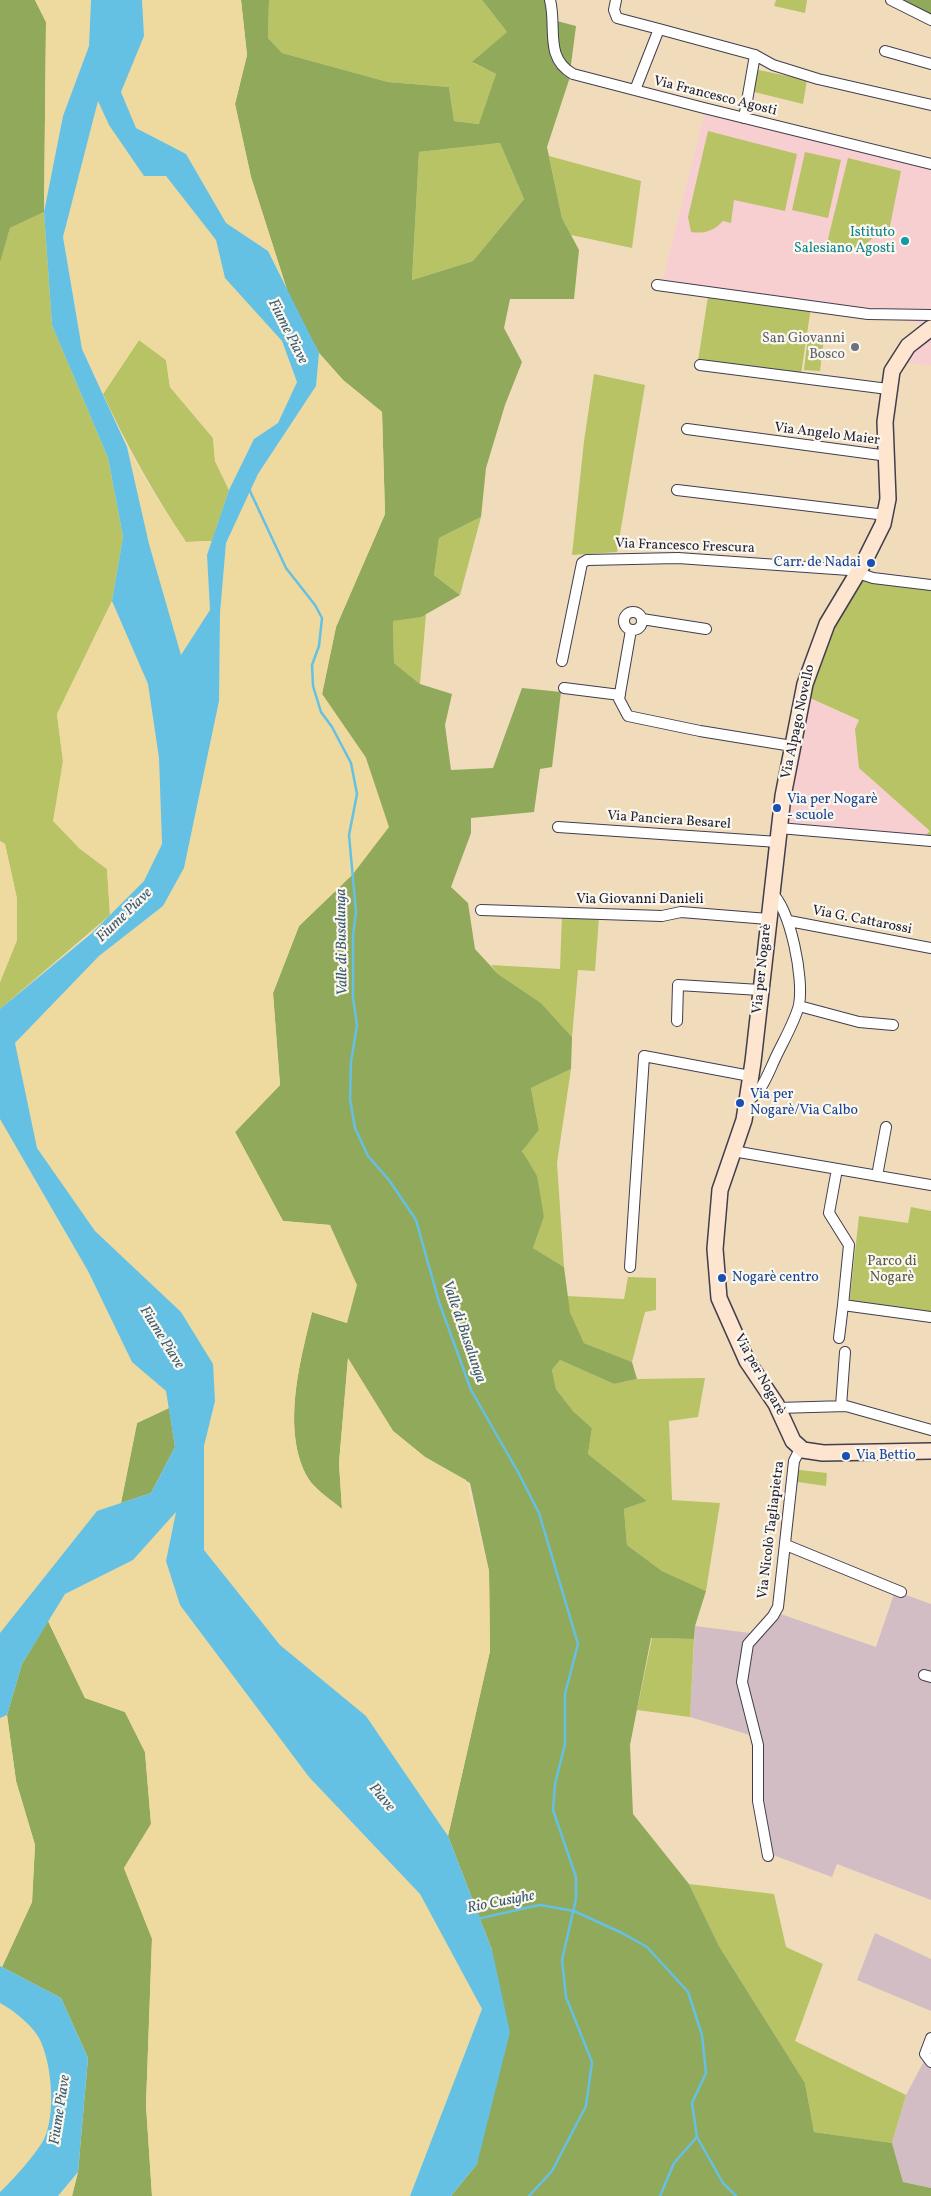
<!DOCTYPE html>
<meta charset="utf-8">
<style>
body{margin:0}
canvas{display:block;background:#f0dcbb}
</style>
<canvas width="931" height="2196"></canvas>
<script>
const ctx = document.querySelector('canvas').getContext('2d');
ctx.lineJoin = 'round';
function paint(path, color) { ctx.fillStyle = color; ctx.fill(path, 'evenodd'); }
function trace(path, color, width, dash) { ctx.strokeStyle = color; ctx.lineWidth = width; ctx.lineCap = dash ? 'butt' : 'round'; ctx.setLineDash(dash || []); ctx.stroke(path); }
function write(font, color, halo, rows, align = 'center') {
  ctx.font = font + ' Vollkorn,serif'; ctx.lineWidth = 4.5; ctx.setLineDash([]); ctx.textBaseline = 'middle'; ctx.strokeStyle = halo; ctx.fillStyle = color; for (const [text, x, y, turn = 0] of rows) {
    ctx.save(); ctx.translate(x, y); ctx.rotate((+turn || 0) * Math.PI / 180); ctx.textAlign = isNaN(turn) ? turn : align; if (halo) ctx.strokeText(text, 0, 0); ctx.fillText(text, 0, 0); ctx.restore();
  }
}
paint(new Path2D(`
 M704,114L931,168V325L662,282Z
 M931,332V365L899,363Z
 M801,694L867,724L896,800L930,831L922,839L777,829Z`), '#f7cfd0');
paint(new Path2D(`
 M895,1591L931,1604V1900L837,1864L832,1877L765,1852L756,1750L753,1736L690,1717L695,1626L750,1633L772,1611L876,1647Z
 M875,1933L931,1959V2011L857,1980Z
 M931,2048V2188L903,2182L892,2143L906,2095Z`), '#d2bdc5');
paint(new Path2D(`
 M269,0H482L507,32L473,63L496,74L480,124L454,121L449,87L388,82L282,53L268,38Z
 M776,0H807L805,13L774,6Z
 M754,69L807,80L803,104L750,91Z
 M708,131L797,154L785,211L734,200L731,223L723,221C714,231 704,234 691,232L688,217Z
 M500,143L524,199L473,261L412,280L419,152Z
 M805,152L841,160L828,218L792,210Z
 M549,156L641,181L632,248L571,235L562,218Z
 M848,158L901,171L889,231L876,235L860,249L827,243Z
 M44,212L52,325L108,458L123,537L112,601L57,714L63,761L54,821L79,848L107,869L110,915L0,1009V982L17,940V899L5,844L0,841V263L10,228Z
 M709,290L811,307L801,374L698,361Z
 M808,336L824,338L820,371L804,370Z
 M139,340L166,360L170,387L213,438L215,461L229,490L212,541L186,542C154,494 127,446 103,394Z
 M594,374L645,385L617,552L572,555L584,441Z
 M481,517L460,595L434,575L439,538Z
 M859,575L931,586V841L922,839L930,831L859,768L855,729L859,720L801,694L819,647Z
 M426,614L420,684L394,663L393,621Z
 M562,915L599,917L595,971L578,970L572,1037L541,1003L498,974L491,965L560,969Z
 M571,1069L557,1163L564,1267L533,1248L544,1217L522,1150L539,1130L531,1088Z
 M911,1207L931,1211V1317L849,1306L859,1216L908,1223Z
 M628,1277L656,1278V1310L645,1312L632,1362L584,1343L570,1312L567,1296L624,1299Z
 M560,1360L614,1384L637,1379L705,1378L698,1417L669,1421L672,1500L720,1503L706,1591L662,1571L627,1545L624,1509L647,1501L588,1454L592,1428L573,1411L556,1389L552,1370Z
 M791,1469L827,1473L826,1486L791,1481Z
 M652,1638L694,1639L690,1717L637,1710Z
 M689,1884L774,1894L786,1947L823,1964L795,2041L906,2095L892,2143L814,2132L805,2083L719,1946Z`), '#b7c365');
paint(new Path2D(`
 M0,0H35L46,22L44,212L10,228L0,263Z
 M241,0H269L268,38L282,53L388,82L449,87L454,121L479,124L496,74L472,62L507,32L482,0H550L552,7L557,5V21L576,26L569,80L547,147L562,218L579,250L574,299H510L504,328L522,362L505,405L486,468L481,517L439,538L434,575L460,595L421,617L393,621L394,663L420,684L452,694L445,725L451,770L493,768L522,688L561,692L552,767L540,769L534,812L471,818V833L451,887L468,903L475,949L498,974L541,1003L572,1037L571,1069L531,1088L539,1130L522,1151L537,1176L544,1217L533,1248L564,1267L570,1312L584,1343L632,1362L637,1379L614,1384L560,1360L552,1370L556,1389L573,1411L592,1428L588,1454L647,1501L624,1509L627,1545L662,1571L706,1591L695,1626L694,1639L651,1638L630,1745L633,1814L689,1884L719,1946L805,2083L814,2132L892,2143L903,2182L931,2188V2196H451L477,2164L492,1950L448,1836L490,1651L489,1571L470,1483L425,1457L393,1431L348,1359L339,1463L342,1509C332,1500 315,1490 308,1478C281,1431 300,1361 312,1312L347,1323L330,1225L283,1221L235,1132L280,1085L273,993L299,926L353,874L366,758L322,694L336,627L385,514L382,412L343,380L319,353L289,296L251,177L235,104L247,55ZM500,143L524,199L473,261L412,280L419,152Z
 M896,0H931V16Z
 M169,1408L175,1447L151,1493L121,1503L137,1423Z
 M48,1621L85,1698L125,1712L145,1752L151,1824L124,1868L152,1938L146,2105L152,2196H72L78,2172L88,2058L61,1998L2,1967L32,1902L35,1845L16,1781L7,1715L22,1664Z`), '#91a95a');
paint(new Path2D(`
 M35,0H91L89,46L63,116L44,212L46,22Z
 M142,0H241L247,55L235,104L251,177L289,296L268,251L226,223L186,154L136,128L121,92L144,36Z
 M98,100L109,125L166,176L216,240L225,278L282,341L297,382L278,423L254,439L229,490L215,461L213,438L170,387L166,360L139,340L103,394L82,349L63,237Z
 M319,353L343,380L382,412L385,514L336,627L322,694L366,758L389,827L353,874L299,926L273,993L280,1085L235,1132L283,1221L330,1225L357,1285L347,1323L312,1312C300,1362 281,1430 308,1478C313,1487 334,1503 342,1509L339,1463L348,1358L393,1431L425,1457L466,1480L489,1571L490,1651L448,1836L366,1716L280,1645L204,1550V1446L215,1401L181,1312L95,1231L37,1148L15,1043L99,956L163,906L184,868L219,701L220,613L226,543L258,474L316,387Z
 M127,447L152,491L186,542L212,541L207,555L210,610L181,656L149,544Z
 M112,601L148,684L159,758L162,844L144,881L110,915L107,869L79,848L53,821L63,761L57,714Z
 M0,841L5,844L17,899V940L0,982Z
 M0,1119L88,1271L132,1362L166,1391L169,1408L137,1423L121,1503L97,1511L0,1633Z
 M176,1511L166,1561L309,1777L420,1894L482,2009L410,2196H152L146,2105L152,1939L124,1868L151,1824L145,1752L125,1712L85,1698L48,1621L65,1594L133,1560Z
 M7,1715L16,1781L35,1845L32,1902L2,1967L0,1966V1718Z
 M0,2003C13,2010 32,2025 39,2038C52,2062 56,2115 44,2139C38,2152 11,2182 0,2192Z
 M78,2172L72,2196H58Z`), '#eeda9e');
paint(new Path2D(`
 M91,0H142L144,36L121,92L136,128L186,154L226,223L268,251L319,353L316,386L258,474L226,543L220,613L219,701L184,868L163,906L99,956L15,1043L37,1148L95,1231L181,1312L213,1364L215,1401L204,1446V1550L280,1645L366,1716L448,1836L492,1950L510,2032L477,2164L451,2196H410L482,2009L420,1894L309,1777L180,1605L166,1561L176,1512L133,1560L65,1594L22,1664L7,1715L0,1718V1633L97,1511L151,1493L175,1447L166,1391L132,1362L88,1271L0,1119V1009L92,933L144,881L162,844L159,758L148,684L112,601L123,537L108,458L52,325L44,212L63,116L89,46ZM98,101L109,125L144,176H166L216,240L225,278L282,341L297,382L278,423L254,439L229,490L207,555L210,610L181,655L149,544L127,447L82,349L63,237Z
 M0,1966L61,1998L88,2058L78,2172L58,2196H0V2192C11,2182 38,2152 44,2139C56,2115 52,2062 39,2038C32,2025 13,2010 0,2003Z`), '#65c1e3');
trace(new Path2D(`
 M249,489L286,568L315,605L322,618L319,646L312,665L313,686L321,712L332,727L351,763L357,794L349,835L356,912L353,936V998L357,1025L351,1062L350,1099L355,1128L368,1156L389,1180L416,1220L439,1302L471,1390L518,1472L539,1513L578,1644L565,1694V1744L555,1784L553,1810L576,1877V1899L562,1960L566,1997L592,2062L586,2106L552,2171L529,2196
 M477,1919L539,1905L552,1907L574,1911L622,1933L647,1947L688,1992L702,2035L706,2073L692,2103L697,2137L723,2183L736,2196
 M660,2196L674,2163L697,2137`), '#65c1e3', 2.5);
const street = new Path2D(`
 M550,0C557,27 544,58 573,74L704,108L931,164
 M616,0L614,10L617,18L659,29
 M891,0L931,20
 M885,51L931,64
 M635,90L659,29L755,55L773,65L818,79L931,105
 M744,118L755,55
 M657,285L868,314L931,315
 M700,365L888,389
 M687,429L888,456
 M677,490L886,515
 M624 621a9 9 0 1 1 18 0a9 9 0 1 1-18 0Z
 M642,619L706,629
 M631,630L619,699L628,716L700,731L792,746
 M562,661L582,563L587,560L678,558L849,570L873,578L931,585
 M564,688L620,695
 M558,827L778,842
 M779,828L931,841
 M481,910L662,916L681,912L768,919
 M789,921L931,948
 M799,1006L859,1022L893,1025
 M677,1021L678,985L760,990
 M746,1101C760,1096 768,1074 774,1061C781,1045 795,1022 799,1005C804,979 791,910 771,892
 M733,1151L931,1185
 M837,1169L829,1213L849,1245L843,1305L931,1317
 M877,1176L886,1127
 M630,1267L644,1056L750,1076
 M839,1338L843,1305
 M841,1406L845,1352
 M778,1408L846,1406L931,1430
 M786,1545L901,1592
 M924,1675L931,1677
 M768,1856L758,1801V1745L742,1682L748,1644L773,1616L778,1607L794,1461L800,1449
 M931,2038L925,2054L931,2062`);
const secondary = new Path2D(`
 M931,328L908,346L892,371L885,422L888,499L883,524L863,564L827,624L805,684L783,796L753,1062L744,1120L720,1190L715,1249L719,1298L747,1361L776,1404L793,1441L803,1450L823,1453L931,1451`);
trace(street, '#413e4e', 12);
trace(secondary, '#413e4e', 18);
trace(street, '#fff', 10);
trace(secondary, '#fde5d0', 15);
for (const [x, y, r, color] of [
 [905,241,5,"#0f9aa8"],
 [855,347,5,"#6b7280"],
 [871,563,5,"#1a4fb4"],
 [777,808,5,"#1a4fb4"],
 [740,1103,5,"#1a4fb4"],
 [722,1278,5,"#1a4fb4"],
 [846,1456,5,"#1a4fb4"]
]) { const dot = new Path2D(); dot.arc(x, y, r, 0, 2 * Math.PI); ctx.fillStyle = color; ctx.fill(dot); trace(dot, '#fbf7ec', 2); }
write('14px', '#22223b', '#fbf7ec', [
 ["Via Francesco Agosti",715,97,14],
 ["Via Angelo Maier",827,435,7],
 ["Via Francesco Frescura",685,547,2],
 ["Via Alpago Novello",799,722,-78],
 ["Via Panciera Besarel",669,821,4],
 ["Via Giovanni Danieli",640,900],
 ["Via G. Cattarossi",862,921,11],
 ["Via per Nogarè",763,969,-84],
 ["Via per Nogarè",759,1375,61],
 ["Via Nicolò Tagliapietra",772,1530,-83]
]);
write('14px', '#0d838f', '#fbf7ec', [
 ["Istituto",895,233],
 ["Salesiano Agosti",895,249]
], 'right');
write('14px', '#5b616d', '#fbf7ec', [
 ["San Giovanni",845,339],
 ["Bosco",845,355]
], 'right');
write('14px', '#164399', '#fbf7ec', [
 ["Carr. de Nadai",861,563,"right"],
 ["Via per Nogarè",787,800],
 ["- scuole",787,816],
 ["Via per",750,1095],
 ["Nogarè/Via Calbo",750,1111],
 ["Nogarè centro",732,1278],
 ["Via Bettio",856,1456]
], 'left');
write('14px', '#565a4a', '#fbf7ec', [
 ["Parco di",892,1262],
 ["Nogarè",892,1278]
]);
write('italic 15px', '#395a76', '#fbf7ec', [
 ["Fiume Piave",287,332,63],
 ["Fiume Piave",125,916,-44],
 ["Valle di Busalunga",343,942,-91],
 ["Valle di Busalunga",463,1332,71],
 ["Fiume Piave",161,1338,58],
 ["Piave",381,1798,50],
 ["Rio Cusighe",501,1903,-11],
 ["Fiume Piave",61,2110,-81]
]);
</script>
